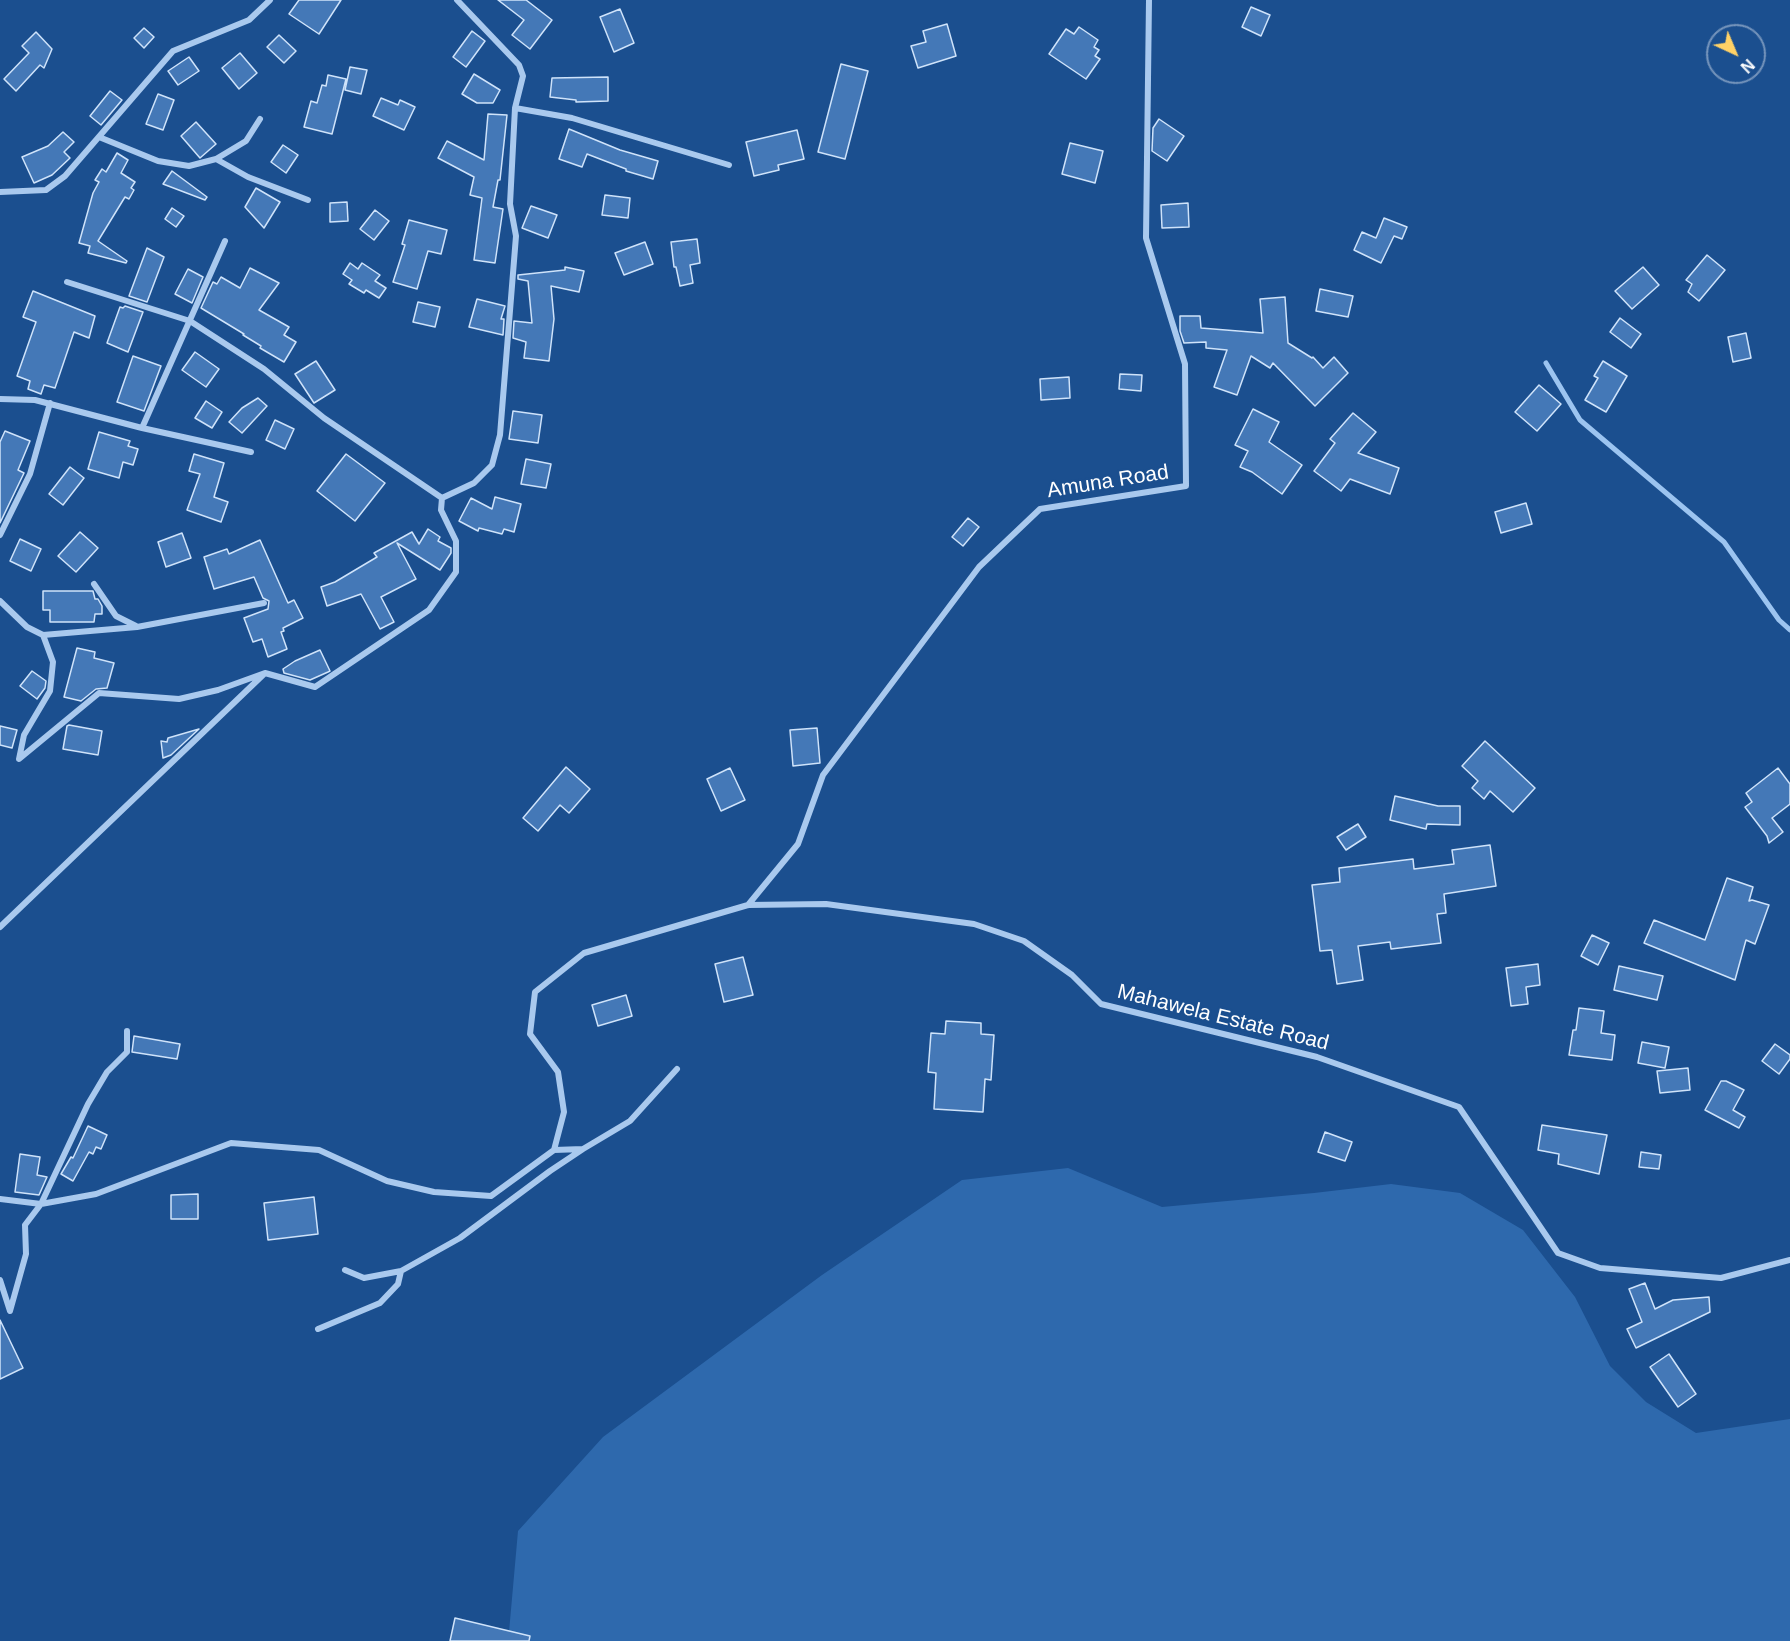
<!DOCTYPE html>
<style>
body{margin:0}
#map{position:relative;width:1790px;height:1641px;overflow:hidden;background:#1b4f8f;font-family:Helvetica,sans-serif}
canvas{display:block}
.north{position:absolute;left:1706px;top:24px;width:60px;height:60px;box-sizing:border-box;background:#1b4f8f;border:2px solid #7695bc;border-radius:50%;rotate:136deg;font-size:16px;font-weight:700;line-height:24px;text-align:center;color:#fff}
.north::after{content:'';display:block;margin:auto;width:21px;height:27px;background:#ffd166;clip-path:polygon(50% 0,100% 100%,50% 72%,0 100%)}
</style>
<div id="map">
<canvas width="1790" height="1641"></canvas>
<div class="north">N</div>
</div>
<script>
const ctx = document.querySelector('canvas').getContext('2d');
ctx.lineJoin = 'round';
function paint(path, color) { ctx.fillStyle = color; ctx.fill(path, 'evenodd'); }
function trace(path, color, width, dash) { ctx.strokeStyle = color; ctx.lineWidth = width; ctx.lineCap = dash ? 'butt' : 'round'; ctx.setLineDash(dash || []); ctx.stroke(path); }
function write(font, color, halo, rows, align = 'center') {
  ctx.font = font + ' Helvetica,sans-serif'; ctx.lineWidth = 4.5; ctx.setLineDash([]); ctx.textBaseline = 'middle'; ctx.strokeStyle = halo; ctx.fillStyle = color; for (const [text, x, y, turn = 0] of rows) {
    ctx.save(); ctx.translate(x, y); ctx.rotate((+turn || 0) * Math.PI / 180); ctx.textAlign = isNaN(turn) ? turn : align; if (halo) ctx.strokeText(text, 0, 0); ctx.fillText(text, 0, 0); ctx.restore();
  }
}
paint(new Path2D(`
 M1068,1168L1162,1207L1314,1193L1391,1184L1460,1193L1523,1230L1575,1297L1610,1366L1646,1402L1696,1433L1790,1419V1641H516L509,1632L518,1531L603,1437L822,1275L962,1180Z`), '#2e69ad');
trace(new Path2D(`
 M1546,363L1580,420L1724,542L1779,620L1790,630`), '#9cc4f0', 5);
const building = new Path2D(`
 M299,0H341L319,34L289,14Z
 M498,0H526L552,20L530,49L512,35L524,20Z
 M1251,7L1270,15L1261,36L1242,27Z
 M620,9L634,43L614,52L600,17Z
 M947,24L956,56L918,68L911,46L926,42L923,31Z
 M1079,27L1098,40L1094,47L1099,50L1095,56L1100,59L1086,79L1049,54L1066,29L1074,34Z
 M144,28L154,37L144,48L134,38Z
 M472,31L485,41L466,67L453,57Z
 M36,32L52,49L44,68L40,65L16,91L4,79L29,53L22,46Z
 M279,35L296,51L284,63L267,47Z
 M240,53L257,73L239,89L222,68Z
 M189,57L199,71L178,85L168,71Z
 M841,64L868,71L845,159L818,152Z
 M350,67L367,70L361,94L345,90Z
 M474,74L500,90L493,103H477L462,94Z
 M328,75L346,79L332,134L304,127L311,101L317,103L322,85L326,86Z
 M608,77V101L576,102V100L550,97L552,78Z
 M110,91L122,100L101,125L90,116Z
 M158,94L174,100L163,130L146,124Z
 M381,98L398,105L400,100L415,107L404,130L373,116Z
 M488,114L507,115L500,180H498L493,207L503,209L495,263L474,260L482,198L470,195L474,177L438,158L447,141L484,160Z
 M1159,119L1184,136L1167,161L1152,151L1153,128Z
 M196,122L216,144L200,158L181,136Z
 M569,129L620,150L658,161L653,179L626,171V169L587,154L582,167L559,159Z
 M797,130L804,159L778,165L779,170L754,176L746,142Z
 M63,132L74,142L64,152L70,158L52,175L34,183L22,157L48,146Z
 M1070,143L1103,151L1095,183L1062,174Z
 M283,145L298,155L286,173L271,162Z
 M117,153L128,160L121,173L135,182L131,188L134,190L129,199L125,197L98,241L127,261L126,263L88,253L90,246L79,243L93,193L99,182L95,180L102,169L106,172Z
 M172,171L207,197L205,200L163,184Z
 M256,188L280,202L264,228L245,207Z
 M605,195L630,198L628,218L602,215Z
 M347,202L348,221L330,222V203Z
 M1188,203L1189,227L1162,228L1161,205Z
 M531,206L557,215L548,238L522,228Z
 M172,208L184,216L176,227L165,219Z
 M375,210L389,221L374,240L360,229Z
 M1384,218L1407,227L1402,239L1394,236L1381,263L1354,250L1362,232L1376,238Z
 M409,220L447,230L441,254L428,251L417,289L393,282L405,245L402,244Z
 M697,239L700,263L690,265L693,283L680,286L676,267H674L671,242Z
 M645,242L653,264L624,275L615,253Z
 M147,248L164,257L147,302L129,296Z
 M1707,255L1725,270L1699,301L1688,292L1692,284L1686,280Z
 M350,263L358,269L362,263L380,275L375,281L386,288L379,298L366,290L364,293L349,284L352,280L343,274Z
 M565,267L584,271L579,292L551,286L554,319L549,361L524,358L526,342L513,338L514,321L532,323L528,281L518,279V275L565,270Z
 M1643,267L1659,285L1632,309L1615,291Z
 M250,268L279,283L259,310L289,327L284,335L296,342L284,362L260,348L261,346L243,335L244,334L201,308L213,282L217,284L221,277L240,288Z
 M188,269L203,277L192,303L175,294Z
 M1320,289L1353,296L1348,317L1316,311Z
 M33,291L95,316L89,338L74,332L55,388L44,385L41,394L28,389L30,381L17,376L36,322L23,317Z
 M1285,297L1288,343L1312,358L1313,357L1323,368L1334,357L1348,373L1315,406L1273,363L1270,368L1251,356L1237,395L1214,387L1227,350L1206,348V342L1184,343L1180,331V316H1200L1201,328L1263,333L1260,299Z
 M477,299L505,306L501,319H504L503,335L469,327Z
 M418,302L440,307L435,327L413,322Z
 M125,306L143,312L128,352L107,343L120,307L123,308Z
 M1620,318L1641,334L1631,348L1610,332Z
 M1746,333L1751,358L1733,362L1728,337Z
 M195,352L219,369L206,387L182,370Z
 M133,356L161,366L144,411L117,402Z
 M316,361L335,390L314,403L295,374Z
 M1603,361L1627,376L1606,412L1585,400L1598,378L1594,376Z
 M1120,374L1142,375L1141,391L1119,389Z
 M1069,377L1070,398L1041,400L1040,379Z
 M1539,385L1561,404L1537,431L1515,412Z
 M258,398L267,406L242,433L229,422L242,408Z
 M206,401L222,412L212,428L195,418Z
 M1253,409L1279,422L1269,442L1302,465L1282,494L1252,472L1240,467L1248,451L1235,445Z
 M513,411L542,415L538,443L509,439Z
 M1353,413L1376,432L1358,453L1399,468L1390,494L1350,479L1341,491L1314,471L1335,443L1330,439Z
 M275,420L294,429L285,449L266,440Z
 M5,431L30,441L18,470L24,473L0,523V442Z
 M99,432L130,441L128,446L138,449L133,465L123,462L119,478L88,469Z
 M194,454L224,463L214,497L228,502L221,522L187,510L200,474L189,471Z
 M346,454L385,483L355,521L317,491Z
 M526,459L551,464L546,488L521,484Z
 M70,467L84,478L63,505L49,494Z
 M495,497L521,504L514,532L504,529L502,534L479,528L478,531L459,521L471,498L492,509Z
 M1526,503L1532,524L1501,533L1495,512Z
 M968,518L979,527L963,546L952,537Z
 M428,529L440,537L438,541L451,548V553L440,570L397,543L416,579L381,597L394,622L380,629L361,594L327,606L321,587L335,582L377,557L374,553L412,532L419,544Z
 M80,532L98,548L76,572L58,556Z
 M182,533L191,558L166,567L158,542Z
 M20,539L41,549L31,571L10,561Z
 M260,540L288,603L294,600L303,618L283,628L284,631L281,632L287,649L268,657L262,639L253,642L244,618L268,609L269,601L263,598L254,577L214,589L204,557L227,549L229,554Z
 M43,591H93L95,599H98L102,606V614H95L94,622H50V610H43Z
 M77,648L95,652L94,658L114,663L107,688L96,689L81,701L64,697Z
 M320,650L330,671L328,672L310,680L284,673L283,669L295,661Z
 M32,671L46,681L45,688L37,699L20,686Z
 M69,725L102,731L98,755L63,749L67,726Z
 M0,726L17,730L12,748L0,745Z
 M817,728L820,763L793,766L790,730Z
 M199,729L171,755L163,758L161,741L167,742L168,738Z
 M1485,741L1535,788L1513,812L1490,791L1484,799L1472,788L1478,781L1462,766Z
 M566,767L590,789L569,813L560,805L538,831L523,818Z
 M730,768L745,800L721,811L707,779Z
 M1778,768L1790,784V804L1772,818L1783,832L1769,843L1767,836L1745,807L1752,802L1746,793Z
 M1395,796L1438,806H1460V825L1427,824L1426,829L1390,820Z
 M1358,824L1366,837L1346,850L1337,837Z
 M1490,845L1496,886L1444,894L1446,913L1437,914L1441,943L1391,949L1390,942L1358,946L1363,980L1337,984L1332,950L1320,951L1312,885L1340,882L1339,868L1413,859L1414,869L1454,864L1452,850Z
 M1727,878L1753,887L1749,901L1752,900L1769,905L1755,944L1746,940L1735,980L1644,943L1654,920L1705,940Z
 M1592,935L1609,943L1598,965L1581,956Z
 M743,957L753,995L724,1002L715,964Z
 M1538,964L1540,985L1526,987L1528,1004L1511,1006L1506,968Z
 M1619,966L1663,976L1657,1000L1614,990Z
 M626,995L632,1016L598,1026L592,1005Z
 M1579,1008L1604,1011L1601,1033L1615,1035L1612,1060L1569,1055L1573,1030H1576Z
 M946,1021L981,1023V1034L994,1035L991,1080L985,1079L983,1112L934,1109L936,1073L928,1072L931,1033L945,1034Z
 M134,1036L180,1044L177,1059L132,1052Z
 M1642,1042L1669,1047L1665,1068L1638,1063Z
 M1775,1044L1790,1055V1059L1779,1074L1762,1061Z
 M1688,1068L1690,1090L1660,1093L1657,1071Z
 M1721,1081H1726L1744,1090L1733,1110L1745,1117L1739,1128L1705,1110Z
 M1542,1125L1607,1135L1599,1174L1558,1164L1559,1154L1538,1150Z
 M88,1126L107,1135L101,1149L96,1147L93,1154L89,1152L73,1181L61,1174L71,1157L73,1158Z
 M1325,1132L1352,1142L1345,1161L1318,1152Z
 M1641,1152L1661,1155L1659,1169L1639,1167Z
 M20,1154L40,1157L37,1175L47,1177L39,1195L15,1192Z
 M198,1194V1219H171V1195Z
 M314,1197L318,1234L268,1240L264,1203Z
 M1645,1283L1655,1309L1673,1300L1709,1297L1710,1312L1636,1348L1627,1329L1642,1322L1629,1289Z
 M0,1320L23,1368L0,1379Z
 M1669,1354L1696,1394L1678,1407L1650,1367Z
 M455,1618L530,1636L529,1641H450Z`);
paint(building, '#4478b7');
trace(building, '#cfe3fa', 1.5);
trace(new Path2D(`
 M515,108L572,118L729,165
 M99,137L158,161L189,166L216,159L246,141L260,119
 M216,159L248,177L308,200
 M0,192L46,190L65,176L173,51L249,20L270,0
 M67,282L190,321L264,369L324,418L442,498
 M0,399L35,400L142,428L251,452
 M142,428L225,241
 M0,535L30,474L50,403
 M94,584L116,616L136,626
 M0,601L27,627L43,635L137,627L264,603
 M43,635L53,662L50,691L24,735L19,759L99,693L179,699L218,690L265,673L315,687L429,610L456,572V541L441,510L442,498L474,483L492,465L500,435L516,236L510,204L515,108L523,76L519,65L457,0
 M748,905L798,844L823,775L979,567L1040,509L1186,486L1185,364L1146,238L1149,0
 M0,927L264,674
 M554,1150L583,1149L630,1121L677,1069
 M0,1199L41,1204L96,1194L231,1143L319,1150L387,1181L434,1192L491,1196L554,1150L564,1112L558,1072L530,1034L535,992L584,953L748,905L826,904L974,924L1024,941L1072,975L1101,1004L1317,1057L1459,1107L1558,1253L1600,1268L1721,1278L1790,1260
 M345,1270L364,1278L401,1271L460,1238L550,1171L583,1149
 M0,1280L10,1311
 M10,1311L26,1254L25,1225L41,1204L88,1104L107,1072L127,1052V1031
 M318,1329L380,1303L398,1284L401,1271`), '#a9c9ee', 6);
write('21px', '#fff', '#1b4f8f', [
 ["Amuna Road",1108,482,-9],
 ["Mahawela Estate Road",1223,1018,14]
]);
</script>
